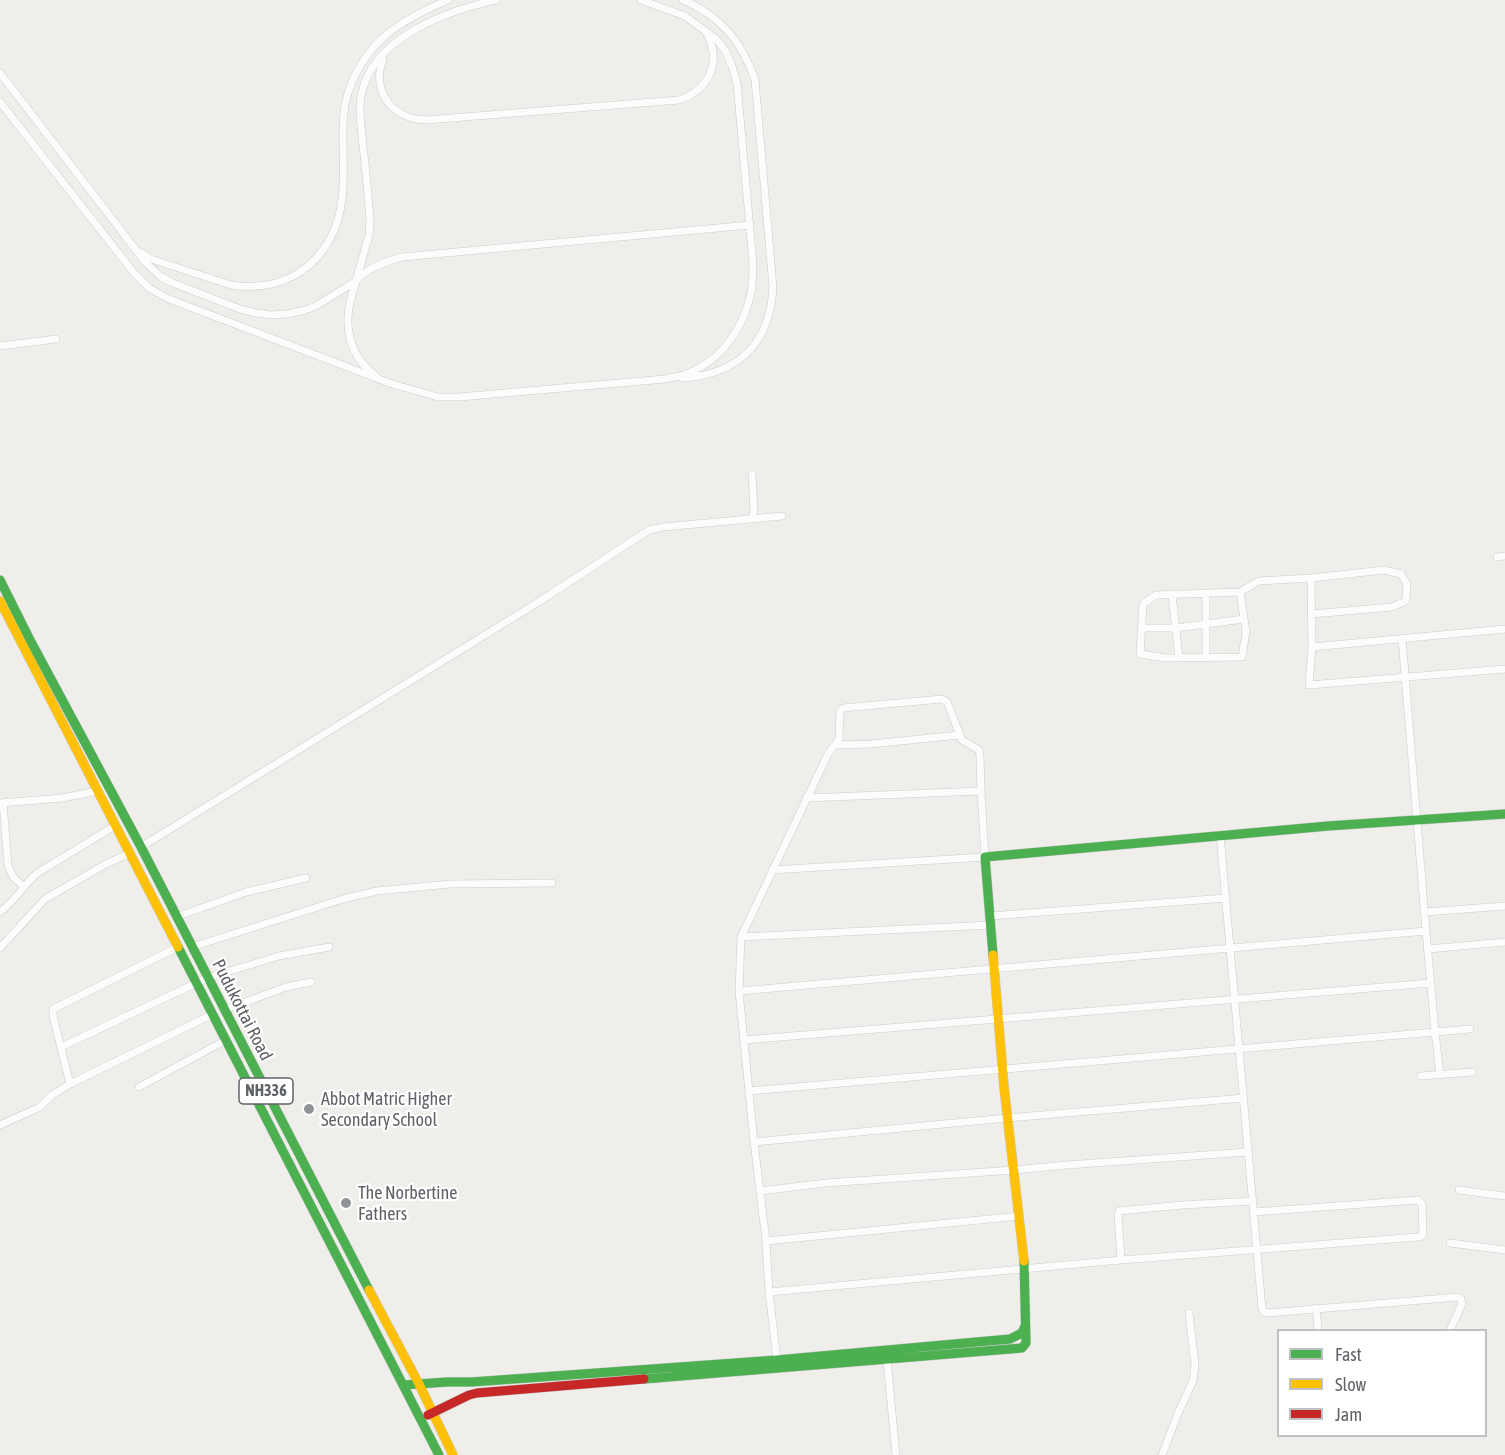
<!DOCTYPE html>
<style>
body{margin:0}
#map{position:relative;width:1505px;height:1455px;overflow:hidden;background:#efeeea;font-family:"Asap Condensed",sans-serif}
canvas{display:block}
.legend{position:absolute;left:1277px;top:1329px;width:210px;height:108px;box-sizing:border-box;background:#fff;border:2px solid #bfc1c3;margin:0;padding:8px 10px;list-style:none;font-size:18px;color:#5f6368}
.legend li{display:flex;align-items:center;gap:12px;height:30px}
.legend b{width:30px;border:2px solid #bfc1c3}
</style>
<div id="map">
<canvas width="1505" height="1455"></canvas>
<ul class="legend">
<li><b style="height:8px;background:#4caf50"></b>Fast</li>
<li><b style="height:8px;background:#ffc107"></b>Slow</li>
<li><b style="height:8px;background:#c62828"></b>Jam</li>
</ul>
</div>
<script>
const ctx = document.querySelector('canvas').getContext('2d');
ctx.lineJoin = 'round';
function trace(path, color, width, dash) { ctx.strokeStyle = color; ctx.lineWidth = width; ctx.lineCap = dash ? 'butt' : 'round'; ctx.setLineDash(dash || []); ctx.stroke(path); }
function write(font, color, halo, rows, align = 'center') {
  ctx.font = font + ' "Asap Condensed",sans-serif'; ctx.lineWidth = 4.5; ctx.setLineDash([]); ctx.textBaseline = 'middle'; ctx.strokeStyle = halo; ctx.fillStyle = color; for (const [text, x, y, turn = 0] of rows) {
    ctx.save(); ctx.translate(x, y); ctx.rotate((+turn || 0) * Math.PI / 180); ctx.textAlign = isNaN(turn) ? turn : align; if (halo) ctx.strokeText(text, 0, 0); ctx.fillText(text, 0, 0); ctx.restore();
  }
}
const street = new Path2D(`
 M383,59C371,91 392,119 426,120L679,100C709,90 722,62 707,34
 M0,73L146,263L161,277L173,283L240,309L256,313L271,315L287,314L302,311L316,306L356,281L369,235L370,220C368,195 366,171 363,146C362,130 358,113 361,96C372,38 445,11 496,0
 M0,102L134,273L149,288L169,299L392,384L438,397H459L665,379C671,377 678,377 683,375C717,364 740,334 749,301C753,289 753,276 753,264L737,83L732,66L725,50L716,39L685,16L641,0
 M140,252L151,259L231,285C255,289 276,286 297,274C312,265 323,252 331,237C347,206 343,172 343,138C343,123 343,108 348,93C365,41 401,20 448,0
 M0,346L56,339
 M376,376C350,357 343,328 351,298C353,292 354,285 357,280C367,268 387,261 402,257L750,225
 M683,378C739,374 770,343 773,287L755,80C742,42 721,16 683,0
 M750,519L782,516
 M1497,557L1505,556
 M1311,578L1312,647L1309,685L1505,669
 M1240,592L1246,632L1242,657L1166,658L1140,654L1143,604L1156,595L1240,592L1259,581L1311,578L1384,570L1401,574L1407,584L1406,601L1392,607L1312,614
 M1172,594L1179,658
 M1141,628H1176L1244,619
 M1402,638L1426,931L1435,1032L1440,1075
 M1312,647L1505,629
 M1206,657V593
 M836,745L871,744L960,735
 M806,798L981,791
 M0,803L62,798L98,791
 M3,803L8,865L13,877L23,886
 M1220,835L1262,1308L1264,1312L1268,1313L1458,1297L1461,1299L1462,1304L1450,1330
 M141,847L540,601L649,530L663,527L750,519L753,515L754,510L752,474
 M772,870L985,857L981,791L980,755L979,750L962,740L947,702L942,699L843,708L840,711L839,739L828,754L741,937L739,991L754,1142L766,1241L769,1292L777,1360
 M0,912C14,902 23,886 36,874L116,825
 M1425,912L1505,906
 M990,916L1226,898
 M176,917L246,892L306,878
 M741,937L991,925
 M192,947L346,898L377,891L450,884L552,883
 M0,948L45,899L106,864L130,853
 M1428,949L1505,942
 M739,991L1426,931
 M224,1010L286,987L311,982
 M744,1040L1431,983
 M61,1047L207,978L279,956L329,947
 M1421,1076L1472,1072
 M70,1084L53,1016V1009L178,947
 M139,1087L226,1040
 M749,1091L1470,1029
 M0,1125L40,1107L52,1095L70,1084L213,1014
 M754,1142L1007,1118L1244,1098
 M1459,1190L1505,1196
 M760,1191L826,1183L1014,1170L1067,1165L1248,1152
 M766,1241L1020,1216
 M1450,1243L1505,1250
 M1121,1260L1118,1215L1119,1211L1183,1205L1253,1201
 M769,1292L1121,1260L1418,1237L1422,1236L1423,1234L1422,1204L1418,1200L1254,1212
 M1316,1308L1318,1330
 M887,1360L896,1455
 M1162,1455L1179,1411L1193,1381L1195,1365L1189,1313`);
const fast = new Path2D(`
 M0,580L30,640L141,847L369,1290
 M178,947L439,1455
 M993,955L985,857L1328,826L1505,814
 M644,1379L1022,1348L1026,1343L1024,1261
 M404,1385L447,1382H472L777,1360L1010,1339L1022,1333L1025,1326`);
const slow = new Path2D(`
 M0,601L178,947
 M993,955L1004,1087L1024,1261
 M369,1290L419,1384L453,1455`);
const jam = new Path2D(`
 M428,1415L469,1395L477,1393L644,1379`);
trace(street, '#cbcccc', 8);
trace(fast, '#cacacb', 10);
trace(slow, '#cacacb', 10);
trace(jam, '#cacacb', 10);
trace(street, '#fdfcfc', 7);
trace(fast, '#4caf50', 9);
trace(slow, '#ffc107', 9);
trace(jam, '#c62828', 9);
for (const [x, y, r, color] of [
 [309,1109,6,"#919496"],
 [346,1203,6,"#919496"]
]) { const dot = new Path2D(); dot.arc(x, y, r, 0, 2 * Math.PI); ctx.fillStyle = color; ctx.fill(dot); trace(dot, '#fff', 2); }
for (const [x, y, w] of [
 [266,1091,54]
]) { const box = new Path2D(); box.roundRect(x - w / 2, y - 13, w, 26, 4.5); ctx.fillStyle = '#fff'; ctx.fill(box); trace(box, '#5f6368', 1.5); }
write('bold 16px', '#5f6368', null, [
 ["NH336",266,1091]
]);
write('18px', '#5f6368', '#fff', [
 ["Pudukottai Road",242,1010,63]
]);
write('18px', '#5f6368', '#fff', [
 ["Abbot Matric Higher",321,1099],
 ["Secondary School",321,1120],
 ["The Norbertine",358,1193],
 ["Fathers",358,1214]
], 'left');
</script>
